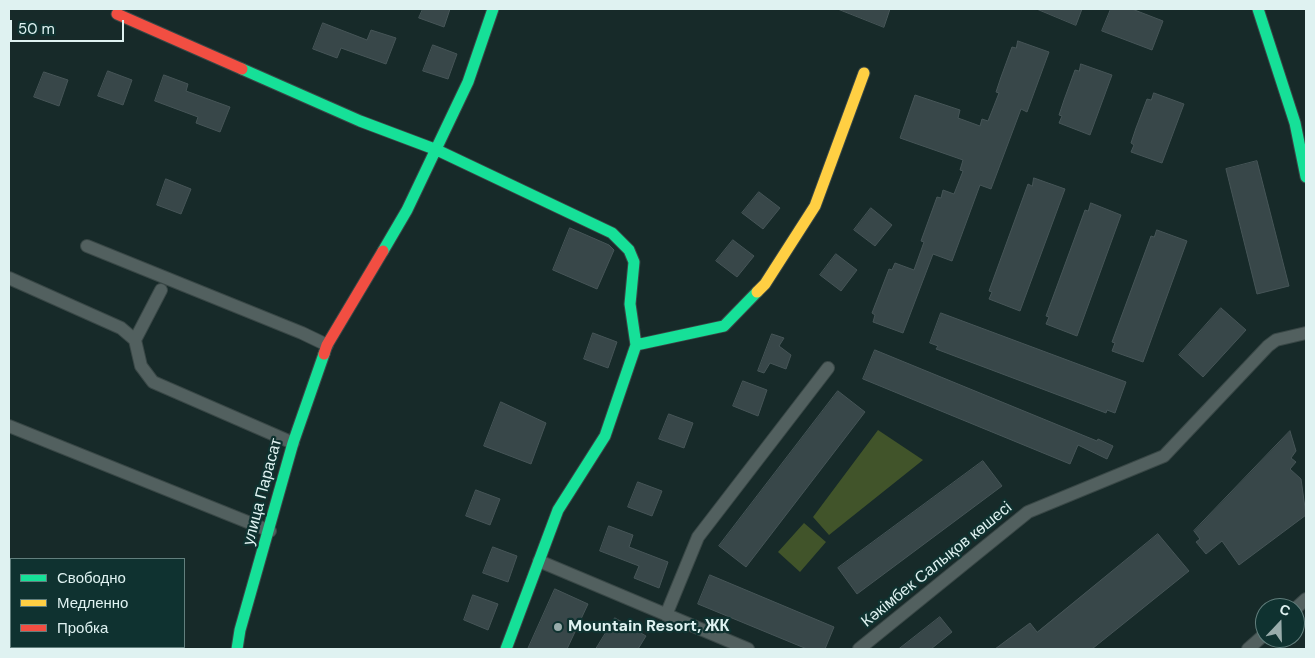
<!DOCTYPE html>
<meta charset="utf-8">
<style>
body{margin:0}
#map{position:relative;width:1315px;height:658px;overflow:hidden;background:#172a29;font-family:"DM Sans",sans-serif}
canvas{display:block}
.frame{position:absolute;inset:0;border:10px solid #dff2f1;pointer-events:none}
.legend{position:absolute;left:10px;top:558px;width:175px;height:90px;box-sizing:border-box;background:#0f3230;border:1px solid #627f7d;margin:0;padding:6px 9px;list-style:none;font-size:15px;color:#dff2f1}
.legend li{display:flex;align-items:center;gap:10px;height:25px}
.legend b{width:25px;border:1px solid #627f7d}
.north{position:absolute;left:1255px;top:598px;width:50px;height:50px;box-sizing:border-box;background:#0f3230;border:1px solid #627f7d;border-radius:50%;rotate:21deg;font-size:14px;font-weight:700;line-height:20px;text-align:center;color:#dff2f1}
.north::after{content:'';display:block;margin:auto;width:18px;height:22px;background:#99acab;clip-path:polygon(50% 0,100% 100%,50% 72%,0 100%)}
.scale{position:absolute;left:10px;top:20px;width:114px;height:22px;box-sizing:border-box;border:2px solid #dff2f1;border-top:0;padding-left:6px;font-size:15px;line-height:18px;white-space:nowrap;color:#dff2f1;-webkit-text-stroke:4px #0f3230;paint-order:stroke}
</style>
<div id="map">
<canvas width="1315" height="658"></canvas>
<div class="frame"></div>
<ul class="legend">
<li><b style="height:6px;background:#16e098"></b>Свободно</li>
<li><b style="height:6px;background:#ffcf43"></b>Медленно</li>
<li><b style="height:6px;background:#f24e42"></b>Пробка</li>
</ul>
<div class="north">С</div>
<div class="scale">50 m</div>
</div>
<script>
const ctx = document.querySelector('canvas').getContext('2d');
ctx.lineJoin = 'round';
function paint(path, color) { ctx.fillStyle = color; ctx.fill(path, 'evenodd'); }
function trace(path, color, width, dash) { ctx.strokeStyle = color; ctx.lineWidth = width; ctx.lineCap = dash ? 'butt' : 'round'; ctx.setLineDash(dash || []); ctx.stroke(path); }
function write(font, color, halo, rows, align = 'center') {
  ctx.font = font + ' "DM Sans",sans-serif'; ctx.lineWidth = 4.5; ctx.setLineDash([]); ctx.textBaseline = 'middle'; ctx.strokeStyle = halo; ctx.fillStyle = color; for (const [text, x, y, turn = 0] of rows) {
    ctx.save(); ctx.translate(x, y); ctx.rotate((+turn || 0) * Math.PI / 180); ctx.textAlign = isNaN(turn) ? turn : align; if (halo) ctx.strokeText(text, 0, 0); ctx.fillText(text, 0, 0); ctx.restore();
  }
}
paint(new Path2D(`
 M878,430L923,460L829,535L813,517Z
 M804,523L826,542L800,572L778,552Z`), '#41542a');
const building = new Path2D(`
 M423,9H450L444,27L419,18Z
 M838,9H890L884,27Z
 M1037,9H1082L1076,25Z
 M1111,9H1132L1163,21L1152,50L1102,31Z
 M323,23L367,40L371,30L396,38L386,64L341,48L337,58L313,49Z
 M1018,41L1049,52L1027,112L1021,109L991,189L980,185L952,261L933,254L903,333L873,322L875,315L872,313L889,269L892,270L895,263L914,270L924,242L921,241L937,197L941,198L943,190L954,194L963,171L960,170L963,160L900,138L915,95L960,110L958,118L980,126L982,119L988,121L999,93L996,92L1001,77L1012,47L1016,48Z
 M433,45L457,54L448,79L423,71Z
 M1081,64L1112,75L1090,135L1059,123L1062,116L1059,115L1064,100L1075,70L1079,71Z
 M108,71L132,80L123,105L98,96Z
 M44,72L68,80L59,106L34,97Z
 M164,75L188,84L186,91L230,107L220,132L196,123L198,117L155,101Z
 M1154,93L1184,104L1162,163L1131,152L1134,145L1131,143L1136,128L1147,99L1151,100Z
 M1257,161L1289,286L1257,294L1226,169Z
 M1034,178L1065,189L1020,311L989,299L992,292L989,291L1028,184L1032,186Z
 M166,179L191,189L181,214L157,205Z
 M759,192L780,208L763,229L742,213Z
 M1091,203L1121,215L1077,336L1046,324L1049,317L1046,316L1085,210L1088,211Z
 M871,208L892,225L875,246L854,230Z
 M570,228L609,245L614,250L597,289L553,270Z
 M1157,230L1187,241L1143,362L1112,351L1115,343L1112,342L1151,236L1154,237Z
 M733,240L754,256L737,277L716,261Z
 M836,254L857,270L841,291L820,275Z
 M1221,308L1246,330L1203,377L1179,355Z
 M941,313L1126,382L1115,413L1107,410L1106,413L936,349L938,346L930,343Z
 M593,333L617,342L608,368L584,359Z
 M772,334L784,338L779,346L791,355L786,369L770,363L764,373L758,371Z
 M875,350L1097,441L1098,439L1113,446L1107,459L1078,445L1070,464L863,379Z
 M743,381L767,390L758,416L733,406Z
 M838,391L865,412L746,567L719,546Z
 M501,402L546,423L531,464L484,446Z
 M669,414L693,423L684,448L659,439Z
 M1290,431L1296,451L1291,458L1296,462L1290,469L1301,479L1306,515L1239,565L1222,541L1206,554L1196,542L1200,539L1194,531Z
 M983,461L1002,486L857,594L838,568Z
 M638,482L662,491L652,516L628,507Z
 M476,490L500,499L490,525L466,516Z
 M609,526L633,535L629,547L668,562L659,588L634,578L639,566L600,551Z
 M1158,534L1189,571L1092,649H995L1030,623L1037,632Z
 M493,547L517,556L508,582L483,573Z
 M710,575L834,627L825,649H807L698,604Z
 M555,589L588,604L567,649H528Z
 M473,595L498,604L488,630L464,620Z
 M940,617L952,632L931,649H899Z
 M615,618L646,636L638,649H596Z`);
paint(building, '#384749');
trace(building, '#465557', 1);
const street = new Path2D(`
 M87,246L302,333L327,345
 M9,278L121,328L135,340L141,366L153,382L293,443
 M135,340L161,290
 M9,426L270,531
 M539,561L748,649
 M9,587L11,588
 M1295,609L1306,599
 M666,615L698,537L828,368
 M152,647L158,649
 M859,649L1028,512L1164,456L1268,346L1276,340L1306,333
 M1248,649L1265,634`);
const fast = new Path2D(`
 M1258,9L1295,123L1306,177
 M242,69L360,121L437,150L612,233L629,250L634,262L630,304L636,345
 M383,251L407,210L468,82L493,9
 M237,649L240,630L293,443L324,354
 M506,649L558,510L605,436L636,345L724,326L757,292`);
const slow = new Path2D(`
 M757,292L765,284L815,206L864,73`);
const jam = new Path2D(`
 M117,14L242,69
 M324,354L327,345L383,251`);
trace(street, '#394746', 14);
trace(fast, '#394746', 13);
trace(slow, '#394746', 13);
trace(jam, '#394746', 13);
trace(street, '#52605f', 12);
trace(fast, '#16e098', 11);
trace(slow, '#ffcf43', 11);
trace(jam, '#f24e42', 11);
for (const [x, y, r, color] of [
 [558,627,5,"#99acab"]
]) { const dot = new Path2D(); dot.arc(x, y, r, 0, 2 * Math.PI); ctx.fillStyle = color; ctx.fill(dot); trace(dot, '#0f3230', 2); }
write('16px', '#dff2f1', '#0f3230', [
 ["улица Парасат",263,492,-75],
 ["Кәкімбек Салықов көшесі",937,565,-39]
]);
write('bold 16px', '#dff2f1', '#0f3230', [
 ["Mountain Resort, ЖК",568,627]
], 'left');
</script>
